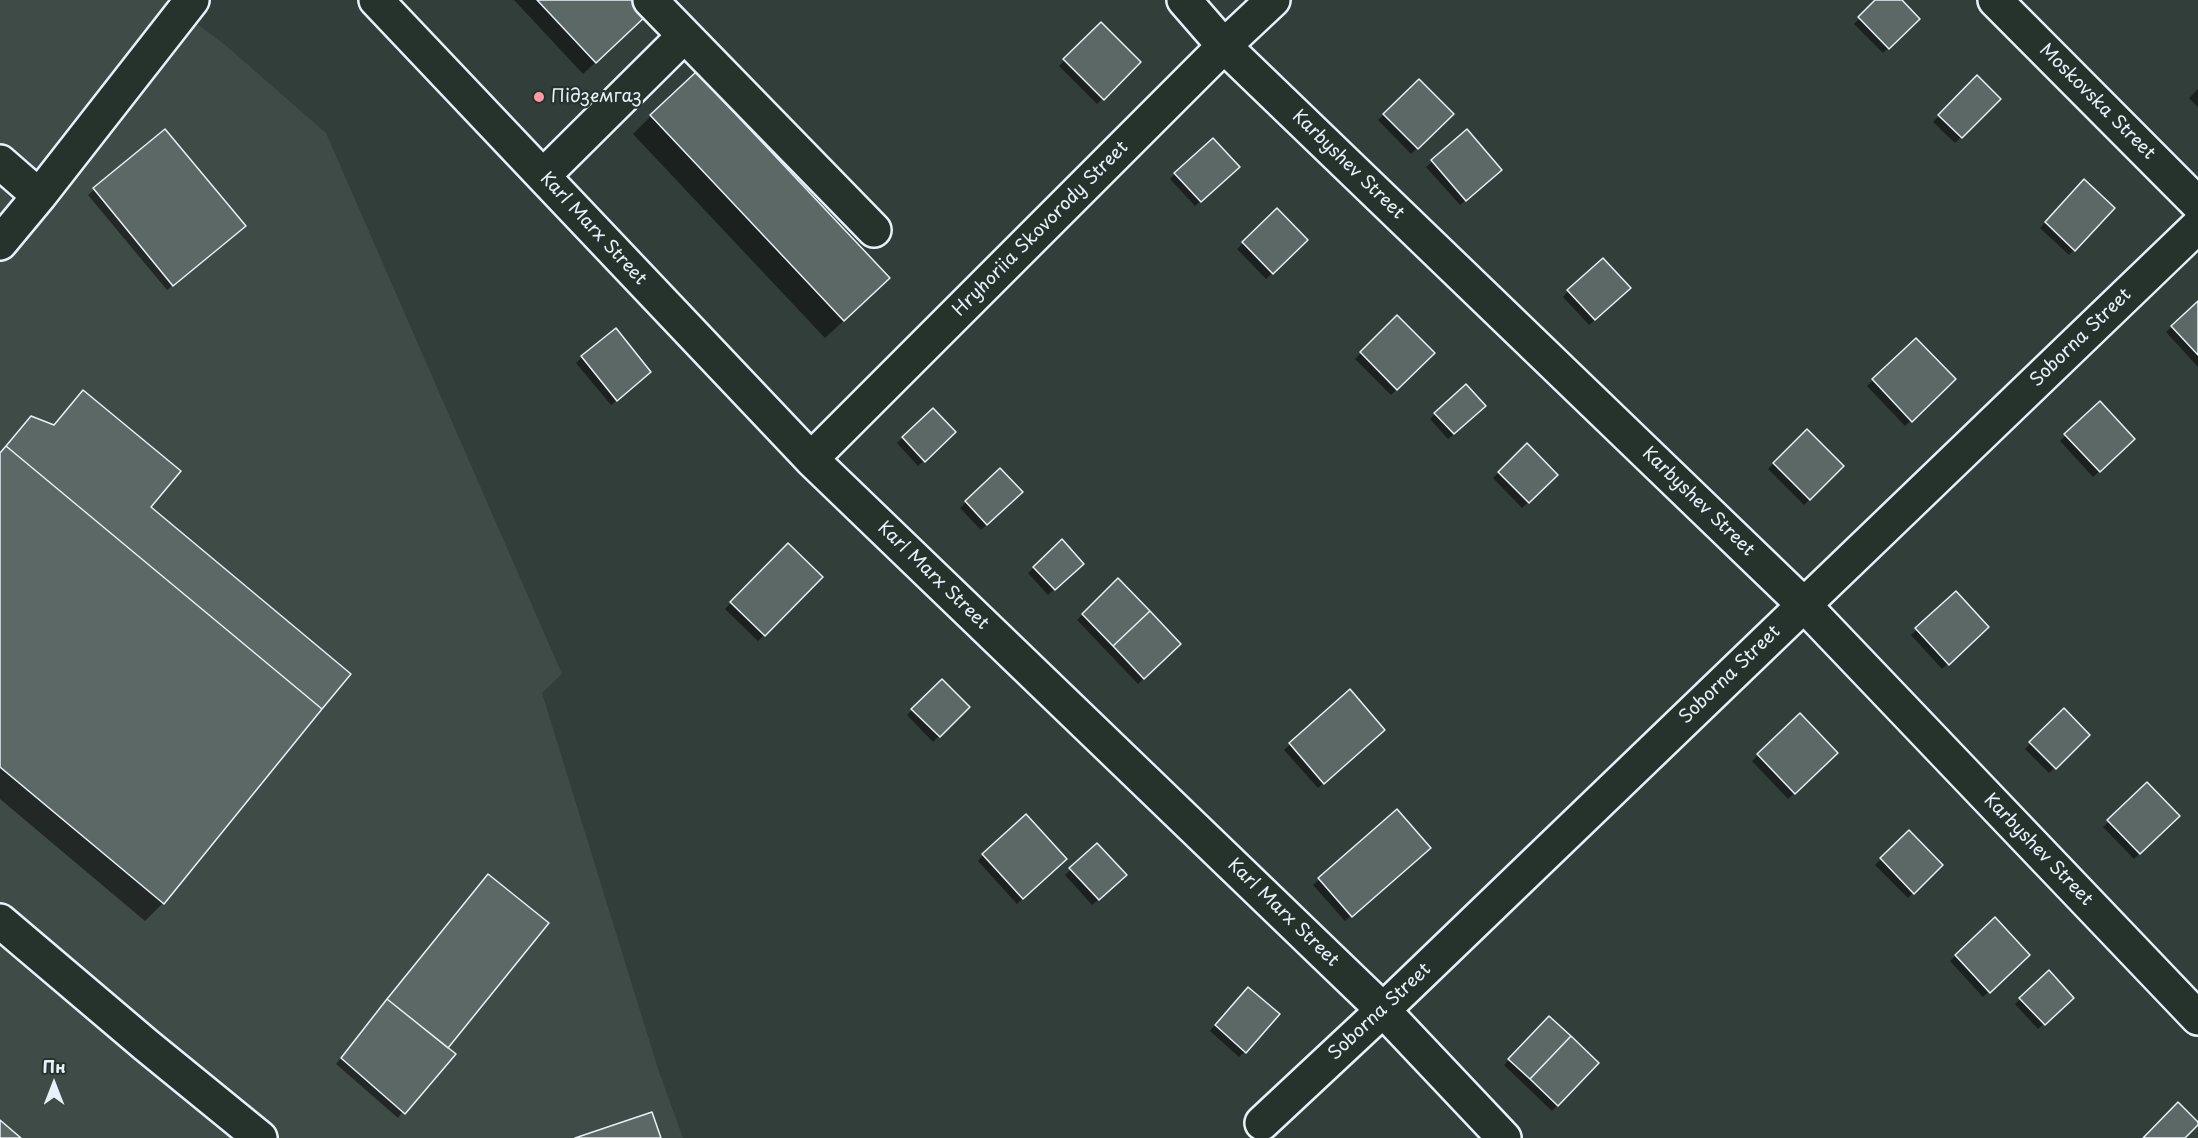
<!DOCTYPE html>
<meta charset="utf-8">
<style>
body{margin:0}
#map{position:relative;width:2198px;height:1138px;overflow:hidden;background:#323e39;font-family:"Playpen Sans",sans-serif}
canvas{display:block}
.north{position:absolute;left:24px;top:1054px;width:60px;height:60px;-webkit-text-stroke:4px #26332d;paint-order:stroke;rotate:0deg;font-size:16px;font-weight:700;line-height:24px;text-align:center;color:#e8f1f8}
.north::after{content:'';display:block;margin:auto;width:21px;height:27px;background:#e8f1f8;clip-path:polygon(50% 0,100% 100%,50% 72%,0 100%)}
</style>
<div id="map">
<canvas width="2198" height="1138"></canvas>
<div class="north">Пн</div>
</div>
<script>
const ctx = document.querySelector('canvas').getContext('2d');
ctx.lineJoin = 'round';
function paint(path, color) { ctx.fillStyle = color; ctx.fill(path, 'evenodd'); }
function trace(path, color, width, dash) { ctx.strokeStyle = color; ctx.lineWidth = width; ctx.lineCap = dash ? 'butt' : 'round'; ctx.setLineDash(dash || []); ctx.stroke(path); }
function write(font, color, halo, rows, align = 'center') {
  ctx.font = font + ' "Playpen Sans",sans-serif'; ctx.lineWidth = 4.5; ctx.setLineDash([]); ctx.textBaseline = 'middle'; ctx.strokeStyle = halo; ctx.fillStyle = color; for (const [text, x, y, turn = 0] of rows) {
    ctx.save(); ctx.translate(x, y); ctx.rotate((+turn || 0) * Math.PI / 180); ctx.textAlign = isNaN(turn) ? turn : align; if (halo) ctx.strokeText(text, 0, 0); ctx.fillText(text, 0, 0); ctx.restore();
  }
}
paint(new Path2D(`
 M0,0H165L224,44L326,133L562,674L542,693L658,1069L683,1138H0Z`), '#3f4b46');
paint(new Path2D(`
 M514,0H632L634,26L583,74Z
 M1878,0H1900L1918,19L1883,53L1854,24Z
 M1101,24L1139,62L1097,104L1059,66Z
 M1977,78L1999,99L1955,143L1933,122Z
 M1419,81L1452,114L1411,154L1378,120Z
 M2198,89V107L2189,98Z
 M651,116L870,296L825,338L633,134Z
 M165,131L238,231L167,290L88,195Z
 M1467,131L1494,175L1460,205L1426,167Z
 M1232,172L1195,206L1170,179L1175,174Z
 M2084,181L2113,208L2069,255L2040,228Z
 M1277,210L1306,240L1266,279L1237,249Z
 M1568,291L1623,294L1589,325L1563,297Z
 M2198,303V367L2166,332Z
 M1397,317L1433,353L1391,395L1355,359Z
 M1916,340L1954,379L1905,426L1867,386Z
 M582,357L644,378L611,405L576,363Z
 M2100,403L2133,439L2093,477L2060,441Z
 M933,410L954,432L918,466L897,443Z
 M1478,412L1448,439L1430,419L1435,414Z
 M1807,431L1842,466L1804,505L1768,469Z
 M1527,445L1556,475L1522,508L1493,478Z
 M0,454L149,508L321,708L163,903L145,921L0,799Z
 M1000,470L1020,492L981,530L960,508Z
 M1062,542L1082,564L1048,595L1028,573Z
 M788,545L821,577L758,641L725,609Z
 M1118,580L1179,644L1138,684L1077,620Z
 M1956,593L1987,627L1942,669L1911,635Z
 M942,681L968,707L933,742L907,715Z
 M1349,691L1378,735L1318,788L1284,750Z
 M2064,710L2088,735L2049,773L2025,749Z
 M1800,715L1836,753L1788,799L1752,761Z
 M2147,785L2177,816L2134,859L2103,827Z
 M1396,811L1423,853L1345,921L1313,885Z
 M1909,832L1941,865L1908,898L1875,865Z
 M1097,845L1119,880L1092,905L1065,875Z
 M983,855L1059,865L1017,904L978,861Z
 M482,882L446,1049L398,1118L336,1064Z
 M1995,919L2028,955L1983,997L1950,961Z
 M2049,972L2067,1003L2038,1029L2015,1004Z
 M1243,994L1245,1051L1239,1057L1210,1031Z
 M1549,1018L1597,1063L1552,1111L1504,1065Z`), '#0007');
const building = new Path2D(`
 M537,0H634L648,14L596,63Z
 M1875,0H1902L1920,19L1889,49L1858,17Z
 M1101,22L1141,62L1104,100L1063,59Z
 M696,72L890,278L844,321L650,115Z
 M1977,75L2001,99L1962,138L1938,115Z
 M1419,79L1454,114L1418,149L1383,114Z
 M165,129L246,226L173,286L93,188Z
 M1467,129L1502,170L1466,201L1431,160Z
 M1213,138L1240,167L1201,202L1174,173Z
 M2084,179L2115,208L2075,251L2045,222Z
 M1277,208L1308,240L1273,274L1242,242Z
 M1603,258L1631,288L1595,320L1567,290Z
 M2198,301V355L2171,326Z
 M1397,315L1435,353L1397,390L1360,352Z
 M616,328L651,372L617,401L581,356Z
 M1916,338L1956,379L1912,422L1872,379Z
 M1466,384L1486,406L1454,434L1434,413Z
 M83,390L181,471L151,507L351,674L322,709L6,446L31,416L54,425Z
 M2100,401L2135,439L2100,472L2064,434Z
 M933,408L956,432L925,462L902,437Z
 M1807,429L1844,466L1810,500L1773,463Z
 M1527,443L1558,475L1529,503L1498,472Z
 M6,446L322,709L164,904L0,767V453Z
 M1000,468L1023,492L987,525L965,501Z
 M1062,539L1084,564L1055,590L1033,567Z
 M788,543L823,577L765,636L730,602Z
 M1118,578L1150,611L1113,646L1082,614Z
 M1956,591L1989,627L1949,665L1915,628Z
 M1150,611L1181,644L1144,679L1113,646Z
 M942,679L970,707L940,737L911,709Z
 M1350,689L1385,730L1324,784L1289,743Z
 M2064,708L2090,735L2056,769L2029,742Z
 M1800,713L1838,753L1795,794L1757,754Z
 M2147,782L2180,816L2140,854L2107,820Z
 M1397,809L1431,848L1352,917L1318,878Z
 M1026,814L1067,859L1023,899L982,854Z
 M1909,830L1943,865L1914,894L1880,858Z
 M1097,843L1127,875L1099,900L1069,868Z
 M488,874L549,923L448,1048L387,999Z
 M1995,917L2030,955L1990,993L1955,955Z
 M2049,970L2074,998L2045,1025L2019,998Z
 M1248,987L1280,1014L1246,1053L1215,1025Z
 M387,999L456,1054L405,1114L341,1058Z
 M1549,1016L1571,1036L1530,1079L1508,1059Z
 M1571,1036L1599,1063L1558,1106L1530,1079Z
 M2178,1102L2198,1122V1125L2185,1138H2143Z
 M652,1112L661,1138H575Z
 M0,1120L21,1138H0Z`);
paint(building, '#5c6865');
trace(building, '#e8f1f8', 1.5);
const minor = new Path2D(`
 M376,0L811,459L1383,1010L1504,1138
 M650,0L874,230
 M1184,0L1224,46L1803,604L2198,1018
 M1995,0L2198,204
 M0,162L39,196
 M543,176L684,36
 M0,243L39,196L192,0
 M811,459L1224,46L1273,0
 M0,921L146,1045L260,1138
 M1262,1123L1383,1010L2198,226`);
trace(minor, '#e8f1f8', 38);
trace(minor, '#26332d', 33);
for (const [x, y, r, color] of [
 [539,97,6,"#ff9aa2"]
]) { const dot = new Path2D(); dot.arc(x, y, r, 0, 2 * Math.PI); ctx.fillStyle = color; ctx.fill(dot); trace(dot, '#26332d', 2); }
write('18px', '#e8f1f8', '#26332d', [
 ["Підземгаз",551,97]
], 'left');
write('18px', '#e8f1f8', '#26332d', [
 ["Moskovska Street",2097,102,45],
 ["Karbyshev Street",1348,165,44],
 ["Karl Marx Street",593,229,47],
 ["Hryhoriia Skovorody Street",1041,229,-45],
 ["Soborna Street",2081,338,-44],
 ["Karbyshev Street",1698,502,44],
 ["Karl Marx Street",933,576,44],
 ["Soborna Street",1730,675,-44],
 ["Karbyshev Street",2038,850,46],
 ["Karl Marx Street",1283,913,44],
 ["Soborna Street",1380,1012,-43]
]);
</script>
